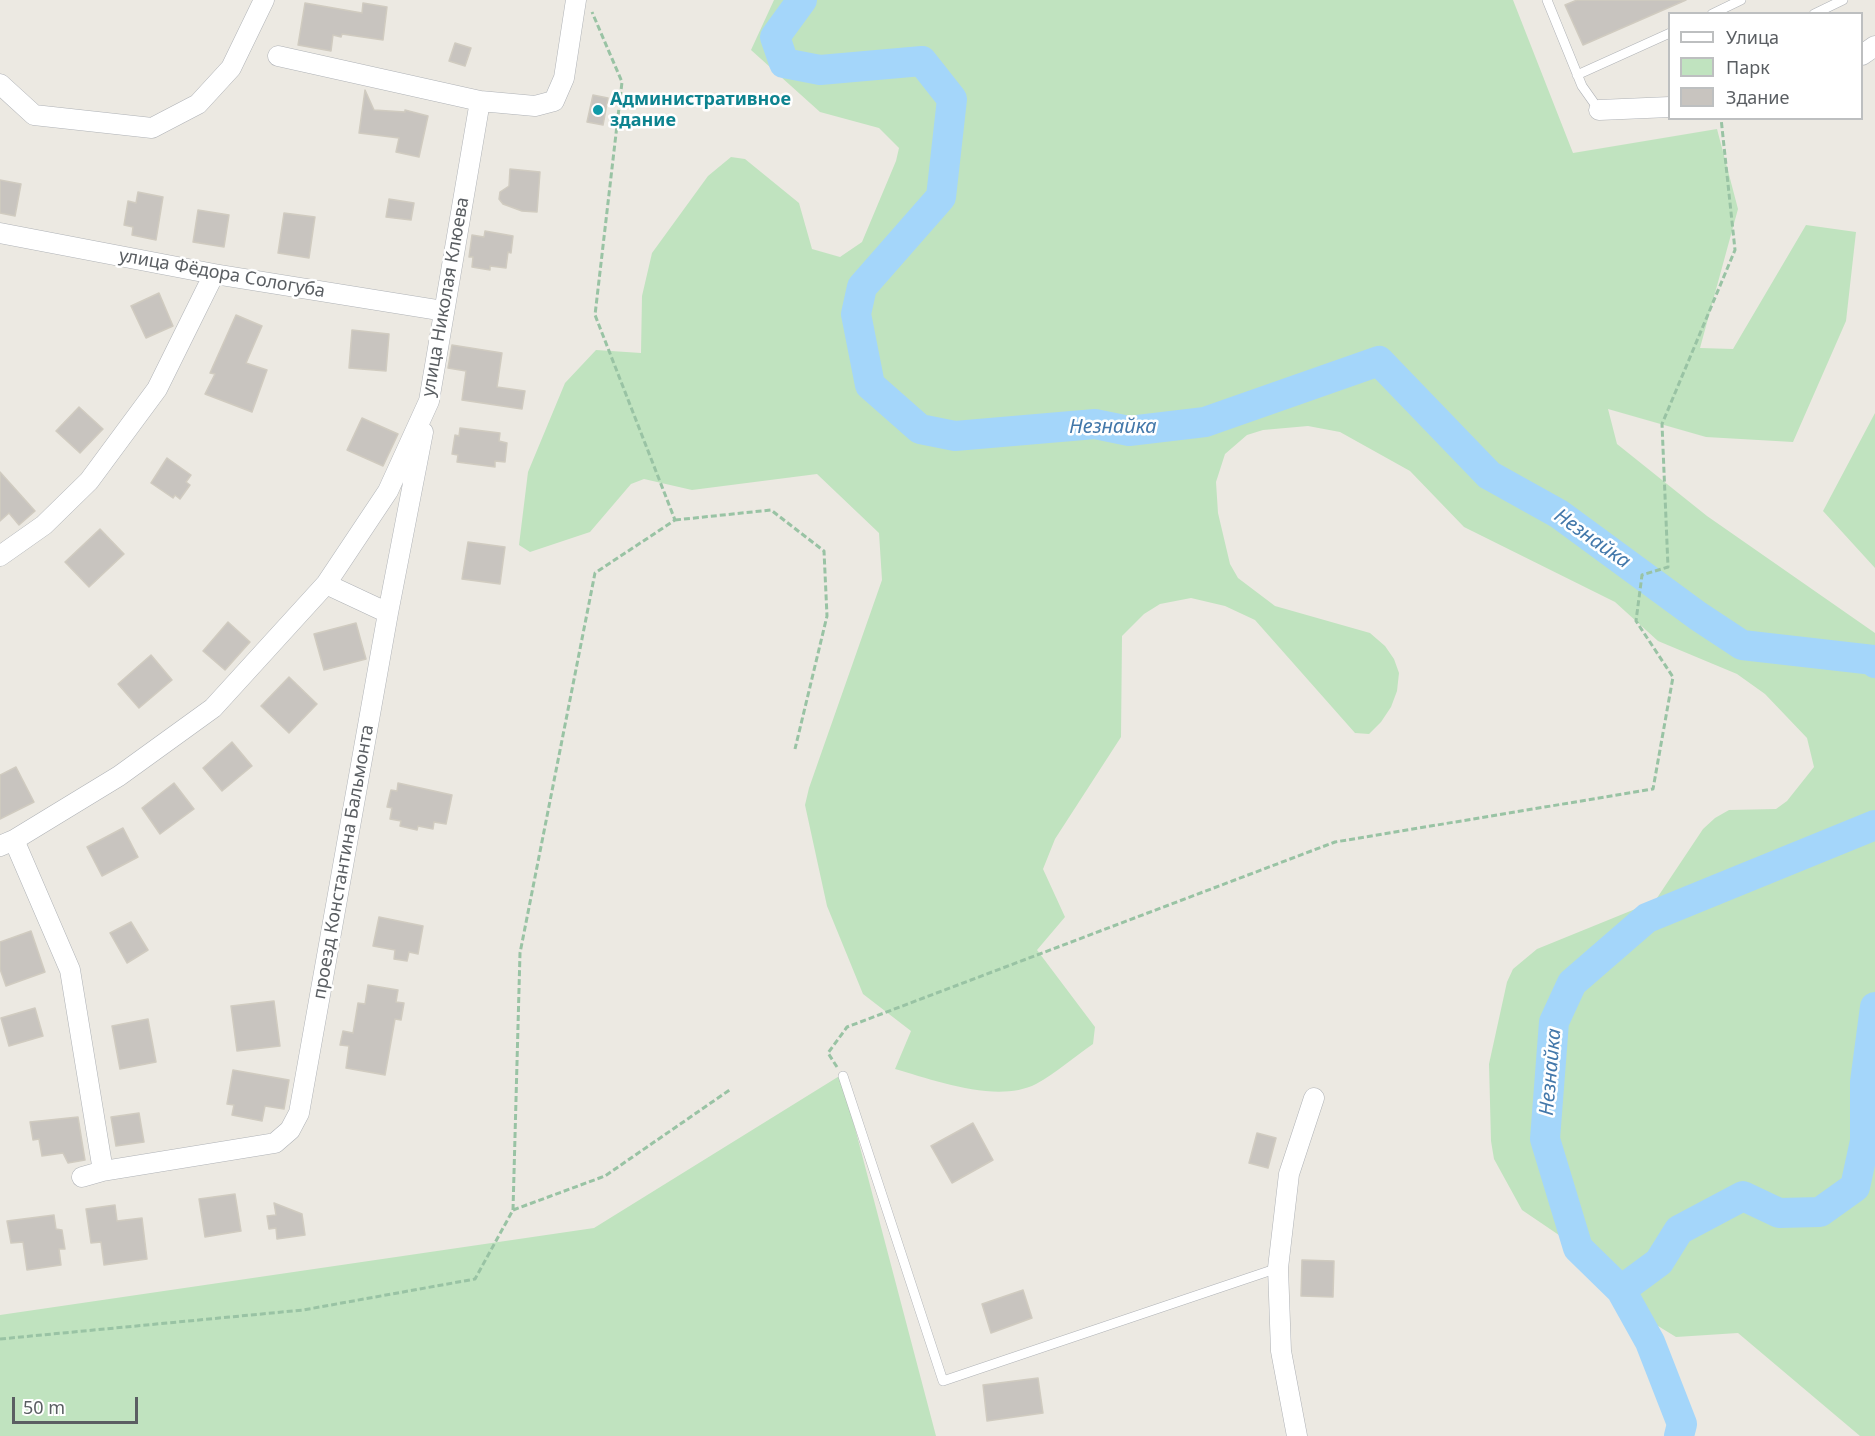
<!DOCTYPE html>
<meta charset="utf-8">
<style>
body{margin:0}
#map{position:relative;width:1875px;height:1436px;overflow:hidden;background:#ece9e2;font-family:"Noto Sans",sans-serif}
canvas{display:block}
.legend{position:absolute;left:1668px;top:12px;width:195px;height:108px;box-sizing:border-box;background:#fff;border:2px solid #bdbfc0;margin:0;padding:8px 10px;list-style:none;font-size:18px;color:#5a5e62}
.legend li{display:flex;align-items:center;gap:12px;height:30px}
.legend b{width:30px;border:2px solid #bdbfc0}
.scale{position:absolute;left:12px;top:1397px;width:126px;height:27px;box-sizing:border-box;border:3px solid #5a5e62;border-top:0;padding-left:8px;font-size:18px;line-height:21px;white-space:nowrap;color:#5a5e62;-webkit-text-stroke:4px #fff;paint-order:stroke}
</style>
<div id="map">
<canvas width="1875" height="1436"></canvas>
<ul class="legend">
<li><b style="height:8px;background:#fff"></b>Улица</li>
<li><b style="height:16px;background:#c0e3bf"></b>Парк</li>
<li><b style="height:16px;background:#c8c4bf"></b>Здание</li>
</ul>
<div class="scale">50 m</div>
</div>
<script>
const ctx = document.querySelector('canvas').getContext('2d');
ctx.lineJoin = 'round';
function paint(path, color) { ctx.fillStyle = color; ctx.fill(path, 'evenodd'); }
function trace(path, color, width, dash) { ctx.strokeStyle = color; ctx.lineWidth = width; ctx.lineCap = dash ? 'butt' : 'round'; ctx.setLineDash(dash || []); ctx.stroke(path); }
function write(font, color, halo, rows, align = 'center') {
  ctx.font = font + ' "Noto Sans",sans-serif'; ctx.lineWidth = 5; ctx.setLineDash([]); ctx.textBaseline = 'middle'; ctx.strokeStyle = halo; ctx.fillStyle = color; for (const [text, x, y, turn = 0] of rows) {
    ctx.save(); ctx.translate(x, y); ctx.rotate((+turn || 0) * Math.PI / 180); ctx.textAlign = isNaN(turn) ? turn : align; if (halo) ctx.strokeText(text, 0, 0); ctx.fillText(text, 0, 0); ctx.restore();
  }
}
paint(new Path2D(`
 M774,0H1513L1573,153L1717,129L1738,209L1700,348L1733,349L1806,225L1856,232L1846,321L1793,442L1706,437L1608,409L1617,444L1707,516L1875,633V1436H1860L1738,1333L1676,1337L1614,1299L1578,1248L1522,1210L1494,1159L1491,1141L1489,1064L1507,982L1513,969L1537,949L1655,901L1703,829L1715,818L1729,810L1776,809L1787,801L1814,767L1807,738L1765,694L1737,674L1658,641L1615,602L1464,527L1410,471L1340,432L1308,426L1263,430L1247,435L1225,454L1216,482L1218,513L1230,564L1238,578L1275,606L1370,633L1385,646L1394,659L1399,673L1397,691L1391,707L1381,722L1369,734L1355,733L1255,620L1225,606L1191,598L1160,604L1144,614L1122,636L1121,737L1055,839L1043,869L1065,917L1037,950L1095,1027L1093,1044C1074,1057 1056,1073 1036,1084C997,1104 934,1080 895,1069L911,1031L863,994L827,906L805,805L809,788L882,580L879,533L817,474L692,490L644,479L631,484L590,532L530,552L519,545L528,472L565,383L596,350L641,353L642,296L652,253L708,176L731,157L745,159L799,203L812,249L840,257L862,242L896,161L899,148L879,128L820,112L751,50Z
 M1875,413V568L1823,511Z
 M841,1075L936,1436H0V1315L594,1228Z`), '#c0e3bf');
trace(new Path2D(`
 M802,0L775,37L784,63L820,70L922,61L952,99L941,197L862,287L856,314L870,385L920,429L955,436L1095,424L1129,431L1205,422L1379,361L1489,475L1559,514L1698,616L1742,645L1874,660L1875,663
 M1621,1290L1659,1262L1679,1230L1743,1196L1779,1213L1820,1212L1855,1187L1865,1141V1082L1875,1007
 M1679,1436L1682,1424L1650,1342L1621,1290L1578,1248L1545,1139L1554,1022L1572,983L1647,918L1875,825`), '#a4d6fa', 30);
const building = new Path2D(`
 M1577,0H1686L1583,45L1565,5Z
 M305,3L362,13L363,3L387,7L383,40L342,34L341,37L333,35L331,51L298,45Z
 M455,43L471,48L465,66L449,61Z
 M365,90L374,110L405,112V110L428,116L419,157L396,152L399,138L359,133Z
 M593,95L608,98L603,125L587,122Z
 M510,169L540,172L537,212L522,211L503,204L499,199L500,192L509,186Z
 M0,180L21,184L15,216L0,213Z
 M138,192L163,197L156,240L132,235L133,227L124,225L128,201L136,203Z
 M389,199L414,203L411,220L386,217Z
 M198,210L229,215L224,247L193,242Z
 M284,213L315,217L309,258L278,253Z
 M485,231L513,236L511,253L508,252L506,268L490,266V270L472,267L473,257H469L472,235L484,237Z
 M159,293L173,326L146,338L131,306Z
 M236,315L262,326L246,363L267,370L252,412L205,394L215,374L210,373Z
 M352,330L389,334L386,371L349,368Z
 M452,345L502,353L497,387L525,391L522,409L462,400L466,371L448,368Z
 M79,407L103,429L80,453L56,431Z
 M362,418L398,434L383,466L347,450Z
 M460,428L500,433L499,441L507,443L505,462L495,461V467L457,462L458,455L452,454L455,435L459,436Z
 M167,458L191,475L186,482L190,485L180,499L175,495L173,498L151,483Z
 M0,472L35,511L19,525L9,513L0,521Z
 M100,529L124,554L89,587L65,562Z
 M468,542L505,547L500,584L462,579Z
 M228,622L250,642L225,670L203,651Z
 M356,623L366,659L324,670L314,634Z
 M151,655L172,680L139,708L118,684Z
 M289,677L317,704L289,733L261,706Z
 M232,742L252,766L222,791L203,768Z
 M16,767L34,802L0,819V775Z
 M174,783L194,809L160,834L142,808Z
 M398,783L452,795L446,824L434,822L433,829L418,826L417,830L400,826L401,821L390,819L392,808L387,807L391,790L397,791Z
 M123,828L138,857L102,876L87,847Z
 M379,917L423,926L418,954L409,952L407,961L394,959L395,950L373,946Z
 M131,922L148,950L127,963L110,933Z
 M31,931L45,972L6,986L0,969V942Z
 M368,985L398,990L396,1002L404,1003L401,1020L395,1019L385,1075L346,1068L349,1046L340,1045L343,1031L353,1033L358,1003L365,1004Z
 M274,1001L280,1046L237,1051L231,1006Z
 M35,1008L43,1036L9,1046L1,1018Z
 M148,1019L156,1062L120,1069L112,1026Z
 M233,1070L289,1080L284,1109L265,1106L262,1121L232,1115L234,1105L227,1104Z
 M139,1113L144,1142L116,1146L111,1117Z
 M78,1117L85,1160L68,1163L63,1153L42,1156L39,1139L33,1140L30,1122Z
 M973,1123L993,1160L952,1183L931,1146Z
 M1257,1133L1276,1138L1268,1168L1249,1163Z
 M235,1194L241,1231L205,1237L199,1199Z
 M274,1203L302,1214L305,1235L277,1239L276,1228L269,1229L267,1216L276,1215Z
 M115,1205L117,1221L142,1218L147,1259L104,1265L101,1242L91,1243L86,1209Z
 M54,1215L56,1229L62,1230L65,1249H59L61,1265L27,1270L23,1242L11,1243L7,1221Z
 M1302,1260L1334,1261L1333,1297L1301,1296Z
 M1023,1290L1032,1318L991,1333L982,1304Z
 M1038,1378L1043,1413L987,1421L983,1385Z`);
paint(building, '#c8c4bf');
trace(building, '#d0cbc0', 1.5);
const service = new Path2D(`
 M1547,0L1582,86L1599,110
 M1712,14L1741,0
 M1814,14L1843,0
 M1577,75L1670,33
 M843,1076L943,1381L1278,1268`);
const minor = new Path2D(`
 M1862,55L1875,46
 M278,56L480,101
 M0,84L34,115L152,128L198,104L231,68L264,0
 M1599,110L1670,107
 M0,233L214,274L444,311
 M0,556L44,525L89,481L157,389L214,274
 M326,584L388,613
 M14,840L70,970L103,1171
 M0,846L14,840L119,776L213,708L326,584L388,491L429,401L480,101L535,106L554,101L564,78L576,0
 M82,1177L103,1171L275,1143L290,1130L299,1113L388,613L423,432
 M1297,1436L1281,1351L1278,1268L1289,1174L1314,1098`);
trace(service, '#afb2b6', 10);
trace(minor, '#afb2b6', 21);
trace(new Path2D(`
 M675,520L771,510L824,551L827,616L795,749
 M837,1067L828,1053L847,1027L1335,842L1653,789L1673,677L1636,621L1642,575L1668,567L1662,424L1735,250L1721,118
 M513,1210L520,953L595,573L675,520L595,315L622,82L592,12
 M0,1339L303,1310L475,1279L513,1210L605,1176L731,1089`), '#99c3a4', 3, [6, 3]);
trace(service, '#fff', 9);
trace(minor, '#fff', 20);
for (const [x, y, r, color] of [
 [598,110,6,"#0f9aa8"]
]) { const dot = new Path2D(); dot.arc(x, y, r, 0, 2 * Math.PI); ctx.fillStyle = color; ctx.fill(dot); trace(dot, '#fff', 2); }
write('bold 18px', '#0d838f', '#fff', [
 ["Административное",610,100],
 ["здание",610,121]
], 'left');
write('18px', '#5a5e62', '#fff', [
 ["улица Фёдора Сологуба",222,274,10],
 ["улица Николая Клюева",446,297,-80],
 ["проезд Константина Бальмонта",344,862,-80]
]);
write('italic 20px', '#4378aa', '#fff', [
 ["Незнайка",1113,427],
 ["Незнайка",1592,539,35],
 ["Незнайка",1551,1072,-85]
]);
</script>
